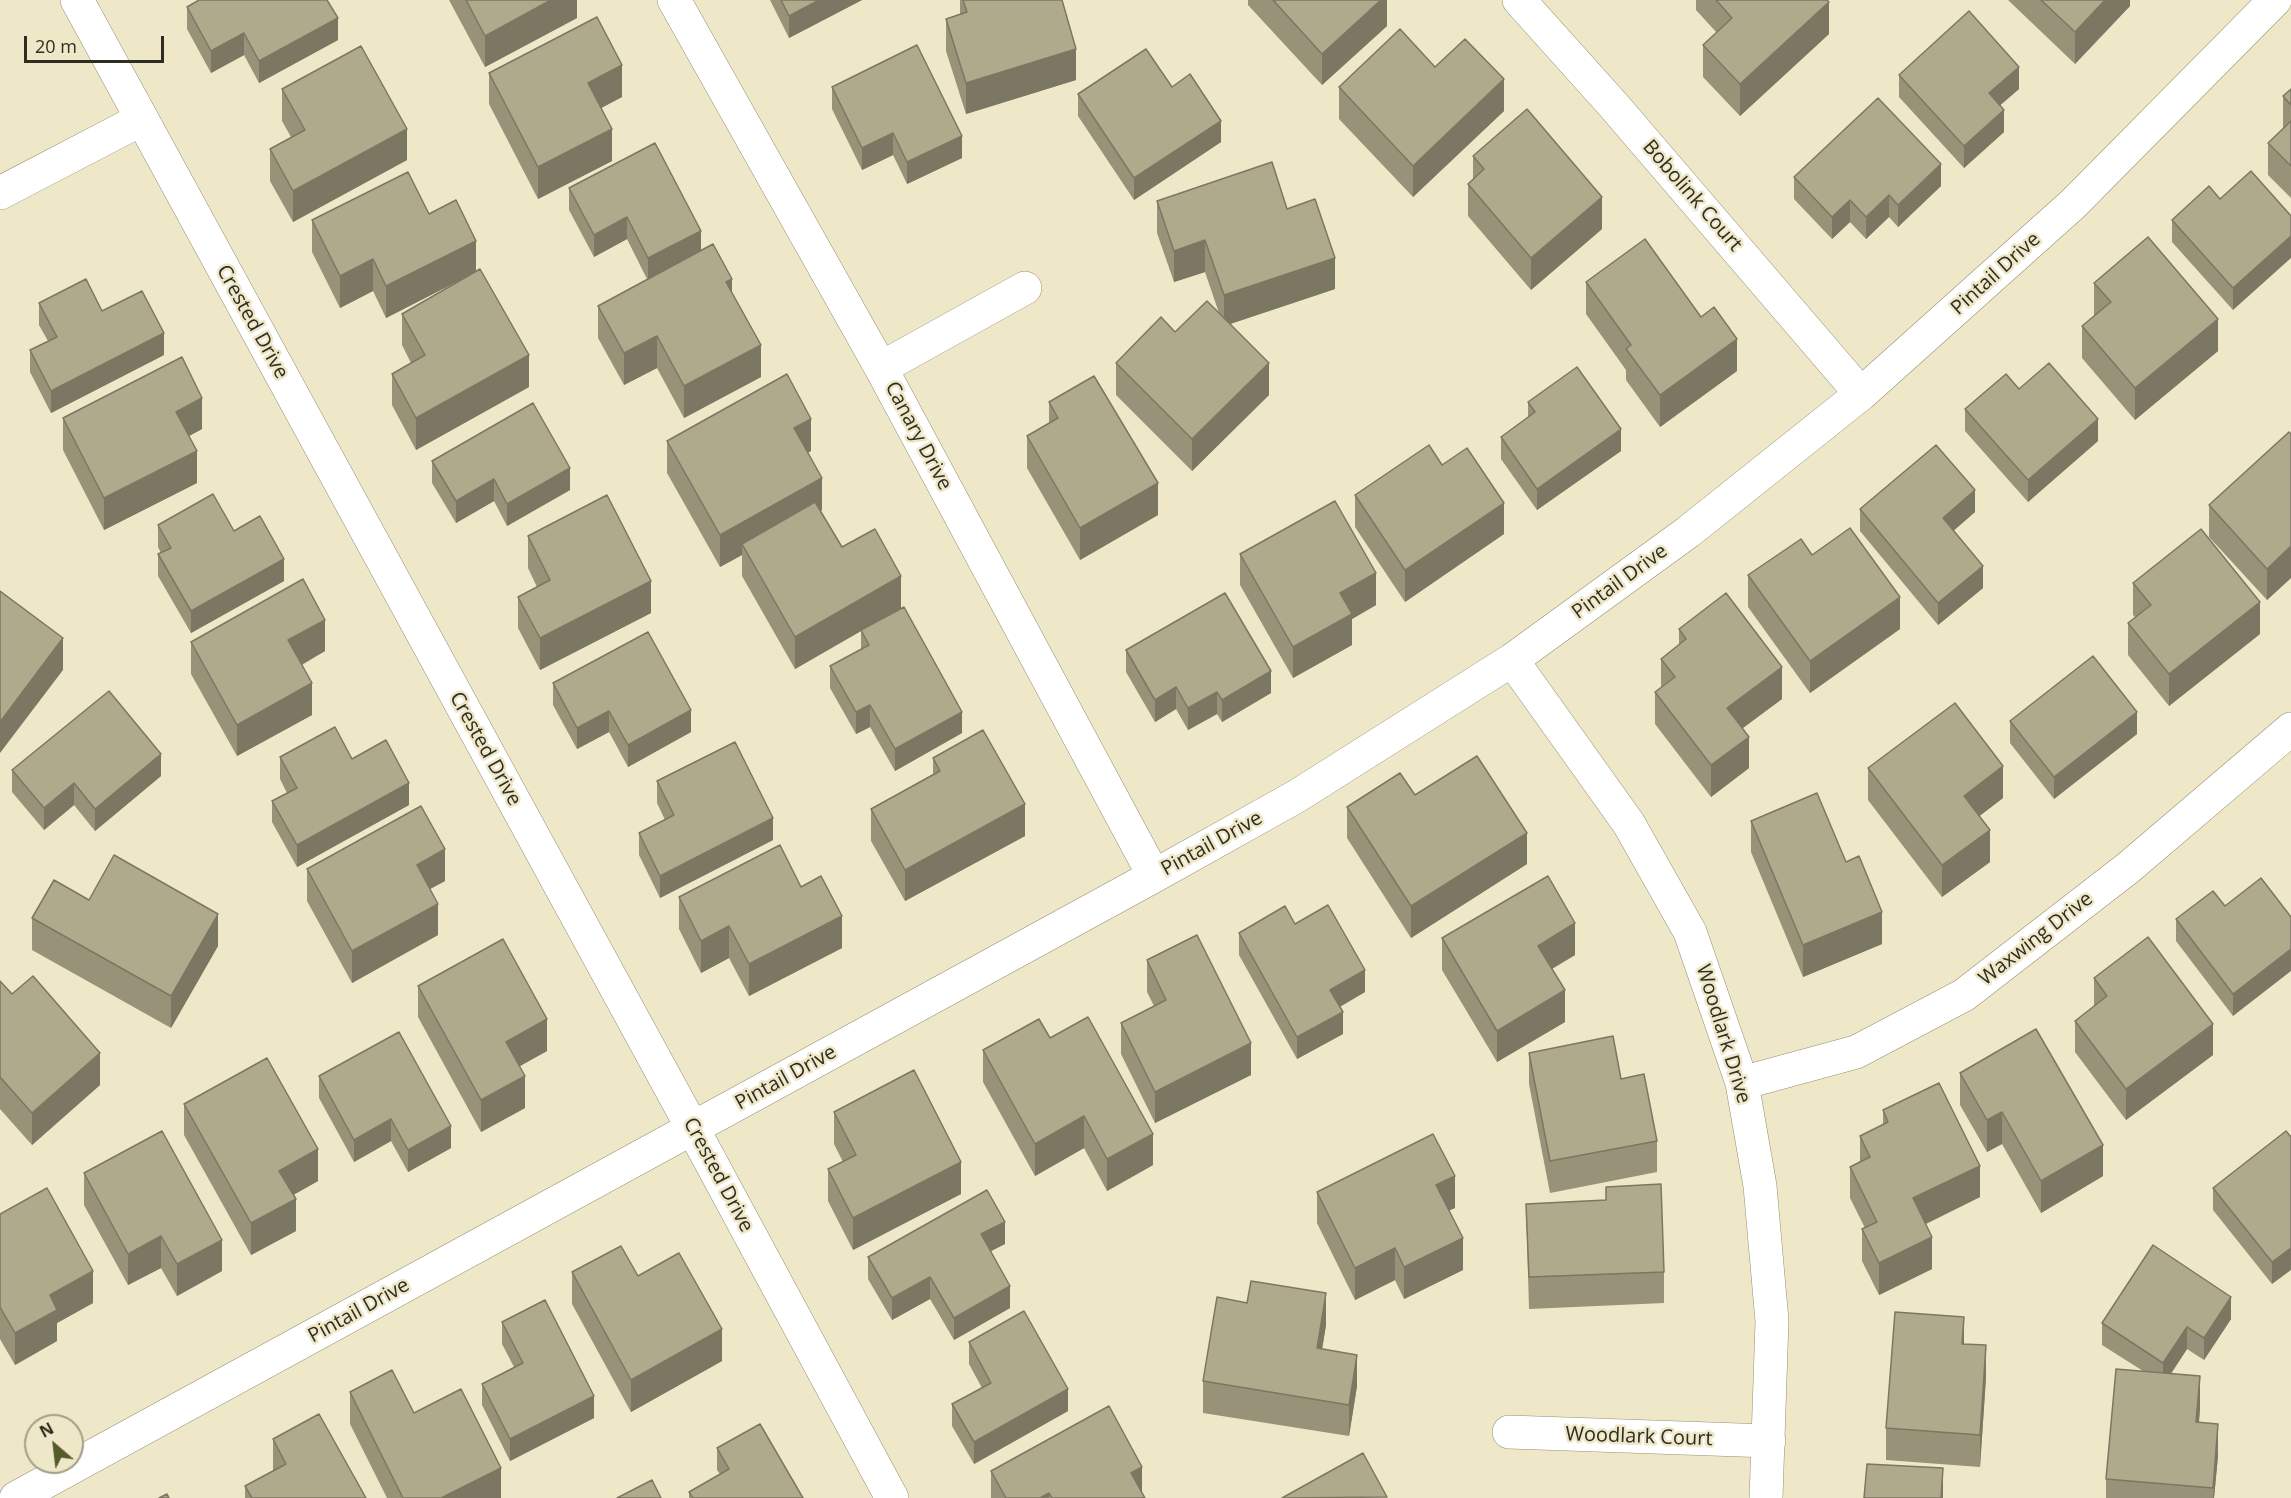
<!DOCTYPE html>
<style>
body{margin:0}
#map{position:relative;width:2291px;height:1498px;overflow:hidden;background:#eee8c9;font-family:"Open Sans",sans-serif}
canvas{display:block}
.north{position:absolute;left:24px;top:1414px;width:60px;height:60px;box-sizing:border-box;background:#eee8c9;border:2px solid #a29d86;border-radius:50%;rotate:332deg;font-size:16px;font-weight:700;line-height:24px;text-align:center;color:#2f2d21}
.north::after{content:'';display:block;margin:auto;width:21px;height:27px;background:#555b2a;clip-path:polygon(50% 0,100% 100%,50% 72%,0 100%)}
.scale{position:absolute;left:24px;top:36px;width:140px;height:27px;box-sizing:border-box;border:3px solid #2f2d21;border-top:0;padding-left:8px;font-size:18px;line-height:21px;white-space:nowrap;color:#2f2d21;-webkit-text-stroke:4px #eee8c9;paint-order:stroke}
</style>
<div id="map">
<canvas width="2291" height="1498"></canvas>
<div class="north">N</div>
<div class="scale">20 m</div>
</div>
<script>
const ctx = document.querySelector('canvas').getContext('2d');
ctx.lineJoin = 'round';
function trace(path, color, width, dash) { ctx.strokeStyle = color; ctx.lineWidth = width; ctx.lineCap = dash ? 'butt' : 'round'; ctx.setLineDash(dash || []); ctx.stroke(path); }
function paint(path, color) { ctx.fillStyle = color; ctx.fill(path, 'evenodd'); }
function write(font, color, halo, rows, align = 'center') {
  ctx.font = font + ' "Open Sans",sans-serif'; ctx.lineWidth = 5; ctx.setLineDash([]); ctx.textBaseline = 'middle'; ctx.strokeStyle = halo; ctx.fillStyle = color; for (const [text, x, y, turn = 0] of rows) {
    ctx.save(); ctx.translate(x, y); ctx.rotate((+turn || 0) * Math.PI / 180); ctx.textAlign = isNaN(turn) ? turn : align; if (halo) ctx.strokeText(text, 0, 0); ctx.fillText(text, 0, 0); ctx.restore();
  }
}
const minor = new Path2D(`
 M77,0L693,1129L892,1498
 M674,0L881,368L1154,876
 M1519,0L1615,107L1861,394
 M0,193L142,119
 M881,368L1025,288
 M1512,660L1629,824L1690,932L1742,1083L1760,1186L1772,1321L1766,1498
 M1742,1083L1856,1052L1964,995L2128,868L2291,729
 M1509,1432L1769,1441
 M16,1498L1154,876L1297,796L1512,660L1688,532L1861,394L2073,204L2275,0`);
trace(minor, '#958f72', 34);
trace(minor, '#fff', 33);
paint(new Path2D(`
 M449,0H577V18L485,67Z
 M770,0H862L789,38Z
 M960,0H1062L1076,80L966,114L946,51V19L960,15Z
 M1248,0H1387V26L1322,85L1248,5Z
 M1696,0H1827L1829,34L1740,116L1703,77V45L1717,33L1696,10Z
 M2008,0H2130V6L2075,64Z
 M187,7L338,40L259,83L244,55L211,73L187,29Z
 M1435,67L1504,111L1413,197L1339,119V87Z
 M489,73L622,97L601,108L612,161L538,199L489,104Z
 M1899,75L2019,89L2000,105L2004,132L1964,168L1899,97Z
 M832,87L962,158L907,184L893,155L862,170L832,109Z
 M282,89L407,160L293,222L270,181V149L291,137L282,121Z
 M2291,89V198L2268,175V143L2283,129V96Z
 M1078,94L1221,142L1134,200L1078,116Z
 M1473,156L1602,229L1531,290L1468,216V184L1473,180Z
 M1794,177L1941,186L1898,227L1889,217L1866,239L1850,222L1832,239L1794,199Z
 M569,188L701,250L732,294L761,377L684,418L657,368L624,385L598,338V306L647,279L627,239L594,257L569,210Z
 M2220,199L2291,216L2233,310L2172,242V220Z
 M1157,201L1287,209L1335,289L1230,324L1269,395L1192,471L1116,395V363L1175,332L1219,313L1205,272L1174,282L1157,233Z
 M429,214L476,272L529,387L416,450L392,405V374L411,363L402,345V314L464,278L386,318L373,291L340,308L312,252V220Z
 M1586,282L1737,371L1660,427L1626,380V370L1586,314Z
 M2094,283L2218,351L2135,420L2082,358V326L2095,316L2094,315Z
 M39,303L164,355L51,413L30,372V350L48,341L39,325Z
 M2019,389L2098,441L2028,502L1965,431V409Z
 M1049,402L1158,515L1080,560L1027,468V436L1049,423Z
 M1528,402L1621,451L1537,510L1501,459V437L1528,417Z
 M63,418L202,429L189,436L197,483L104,530L63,450Z
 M2291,434V578L2267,600L2209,537V505Z
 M667,441L811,451L807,453L822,510L820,511L842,547L901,608L962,733L895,771L870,727L856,734L830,688V666L861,649V631L795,669L742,576V555L720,567L667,473Z
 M432,461L570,490L507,526L494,501L456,523L432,483Z
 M1355,495L1504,534L1405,602L1355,527Z
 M1860,509L1975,512L1954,530L1983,588L1938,625L1860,531Z
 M158,525L284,581L191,633L158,576V554L161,553L158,547Z
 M528,536L651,613L540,670L518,628V597L537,587L528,568Z
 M1240,554L1376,605L1352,619V645L1293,678L1240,585Z
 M1812,555L1900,629L1810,693L1748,607V575Z
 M2133,583L2260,634L2169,706L2128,655V623L2135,617L2133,615Z
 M1679,629L1782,699L1742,728L1749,768L1711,797L1655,724V692L1661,688V659L1679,645Z
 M191,642L325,651L302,665L312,715L237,756L191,674Z
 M1126,650L1271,693L1222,722L1217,714L1188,730L1176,709L1155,722L1126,672Z
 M553,683L691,732L628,767L609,732L577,749L553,705Z
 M2010,721L2137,734L2054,799L2010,743Z
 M280,757L352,759L409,805L297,867L272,822V801L287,793L280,779Z
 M933,758L1025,836L905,901L871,841V809L933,774Z
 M1868,768L2003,798L1979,816L1990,862L1942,897L1868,800Z
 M12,770L161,776L95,831L74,805L44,830L12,792Z
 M657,781L773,840L660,898L639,855V833L665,820L657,803Z
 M1415,795L1527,864L1411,938L1347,838V807Z
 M1751,821L1882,944L1803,977L1751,852Z
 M307,869L445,881L430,889L438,935L352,983L307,901Z
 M801,887L842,948L749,996L729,958L701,973L679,929V897Z
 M89,900L218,946L171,1028L32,950V918Z
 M2225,906L2291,917L2233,1016L2176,941V919Z
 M1295,924L1365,992L1340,1007L1343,1034L1297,1059L1239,955V933Z
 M1442,938L1575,955L1552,969L1565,1022L1497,1062L1442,970Z
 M1147,960L1251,1075L1155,1123L1121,1054V1023L1154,1006L1147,992Z
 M2094,978L2213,1055L2126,1120L2075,1052V1021L2094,1006Z
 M0,981L100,1085L32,1145L0,1109Z
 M418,986L547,1051L519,1066L525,1108L481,1132L418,1017Z
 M1050,1038L1153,1165L1107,1191L1084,1148L1035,1176L983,1082V1050Z
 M1529,1053L1621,1079L1657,1141V1172L1550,1193L1529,1084Z
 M1960,1073L2103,1176L2041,1213L2002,1144L1987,1152L1960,1105Z
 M319,1076L451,1148L408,1172L391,1141L354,1162L319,1098Z
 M184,1104L318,1181L293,1195L296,1231L251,1255L184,1135Z
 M1883,1110L1980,1197L1926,1224L1932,1269L1879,1295L1862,1261V1229L1865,1228L1850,1198V1167L1860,1161V1136L1883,1125Z
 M834,1112L961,1194L853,1250L828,1201V1169L843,1162L834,1144Z
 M2286,1131L2272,1284L2213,1210V1188Z
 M84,1173L222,1271L177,1296L161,1268L128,1285L84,1205Z
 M1317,1192L1455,1208L1449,1210L1463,1270L1404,1299L1395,1280L1355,1300L1317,1223Z
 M1526,1204L1664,1272V1303L1529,1309Z
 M0,1214L93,1303L57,1323V1341L15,1365L0,1339Z
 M1005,1244L991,1251L1010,1308L954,1340L930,1299L892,1320L868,1279V1257Z
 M572,1272L638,1276L722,1361L631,1412L572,1304Z
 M2231,1319L2204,1360L2187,1349L2171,1374L2200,1408L2199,1423L2218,1456L2214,1498H2106V1479L2143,1371L2102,1345V1323Z
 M502,1322L594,1418L510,1461L482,1405V1384L514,1367L502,1344Z
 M1326,1325L1322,1349L1357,1386L1349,1436L1203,1413V1381Z
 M969,1342L1068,1411L974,1464L952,1426V1404L982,1388L969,1364Z
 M1964,1344L1986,1377L1980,1467L1886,1460V1428Z
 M350,1392L414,1413L501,1498H387L350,1424Z
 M273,1439L366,1498H245V1486L273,1471Z
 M717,1448L803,1498H689V1492L720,1474L717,1470Z
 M991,1471L1142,1493L1145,1498H991Z`), '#979278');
paint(new Path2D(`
 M551,0H577V18L485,67V36Z
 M819,0H862L789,38V16Z
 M1381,0H1387V26L1322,85V54Z
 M2105,0H2130V6L2075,64V32Z
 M1829,2V34L1740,116V84Z
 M338,18V40L259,83V61Z
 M244,33V55L211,73V51Z
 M1076,49V80L966,114V83Z
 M622,65V97L588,115V83Z
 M2019,67V89L1989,115V93Z
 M1504,79V111L1413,197V166Z
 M2004,110V132L1964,168V146Z
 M1221,121V142L1134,200V178Z
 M407,129V160L293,222V191Z
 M612,129V161L538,199V167Z
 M893,133V155L862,170V148Z
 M962,136V158L907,184V162Z
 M1941,164V186L1898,227V205Z
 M1889,195V217L1866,239V217Z
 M1602,197V229L1531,290V258Z
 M1850,200V222L1832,239V217Z
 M627,217V239L594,257V235Z
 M701,231V253L648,280V258Z
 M2291,236V258L2233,310V288Z
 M1205,240V272L1174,282V251Z
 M476,241V272L386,318V286Z
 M1335,258V289L1224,326V295Z
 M373,259V291L340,308V276Z
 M732,279V311L726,282Z
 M2218,319V351L2135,420V388Z
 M164,333V355L51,413V391Z
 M657,336V368L624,385V353Z
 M1737,339V371L1660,427V395Z
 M761,345V377L684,418V386Z
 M529,355V387L416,450V418Z
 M1269,363V395L1192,471V439Z
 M202,398V429L176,443V412Z
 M811,419V451L794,460V428Z
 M2098,419V441L2028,502V480Z
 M1621,429V451L1537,510V489Z
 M197,451V483L104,530V498Z
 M570,468V490L507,526V504Z
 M822,478V510L746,552L742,544V555L720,567V535Z
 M494,479V501L456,523V501Z
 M1158,483V515L1080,560V528Z
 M1975,490V512L1943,540V518Z
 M1504,503V534L1405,602V570Z
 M2291,546V578L2267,600V569Z
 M284,559V581L191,633V611Z
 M1983,566V588L1938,625V603Z
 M1376,573V605L1352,619V645L1293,678V647L1340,593Z
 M901,576V608L795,669V637Z
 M651,581V613L540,670V638Z
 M1900,597V629L1810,693V661Z
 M2260,602V634L2169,706V674Z
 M325,620V651L288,672V640Z
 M63,638V670L0,753V722Z
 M1782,667V699L1727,740V708Z
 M1271,671V693L1222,722V700Z
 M312,683V715L237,756V725Z
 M1176,687V709L1155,722V700Z
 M1217,692V714L1188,730V708Z
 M870,705V727L856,734V712Z
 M691,710V732L628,767V745Z
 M609,711V732L577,749V728Z
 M962,712V733L895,771V749Z
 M2137,712V734L2054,799V777Z
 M1749,737V768L1711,797V765Z
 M161,754V776L95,831V809Z
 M2003,766V798L1964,828V796Z
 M74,783V805L44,830V808Z
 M409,783V805L297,867V845Z
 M1025,804V836L905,901V870Z
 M773,818V840L660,898V876Z
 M1990,830V862L1942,897V865Z
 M1527,833V864L1411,938V906Z
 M445,849V881L417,896V865Z
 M438,904V935L352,983V951Z
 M1882,912V944L1803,977V945Z
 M218,914V946L171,1028V996Z
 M842,916V948L749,996V964Z
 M1575,923V955L1538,977V946Z
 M729,926V958L701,973V941Z
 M2291,949V971L2233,1016V994Z
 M1365,970V992L1330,1012V990Z
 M1565,990V1022L1497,1062V1031Z
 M1343,1012V1034L1297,1059V1037Z
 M547,1019V1051L506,1074V1042Z
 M2213,1024V1055L2126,1120V1089Z
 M1251,1043V1075L1155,1123V1092Z
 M100,1053V1085L32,1145V1113Z
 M525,1076V1108L481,1132V1100Z
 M2002,1112V1144L1987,1152V1120Z
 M1084,1116V1148L1035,1176V1144Z
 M391,1119V1141L354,1162V1140Z
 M451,1126V1148L408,1172V1150Z
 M1153,1134V1165L1107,1191V1159Z
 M2103,1145V1176L2041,1213V1181Z
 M318,1149V1181L279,1203V1171Z
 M961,1162V1194L853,1250V1218Z
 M1980,1166V1197L1913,1230V1198Z
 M1455,1176V1208L1436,1216V1185Z
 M296,1199V1231L251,1255V1223Z
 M1005,1222V1244L981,1256V1234Z
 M161,1236V1268L128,1285V1254Z
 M1932,1237V1269L1879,1295V1263Z
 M1463,1238V1270L1404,1299V1267Z
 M222,1240V1271L177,1296V1264Z
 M1395,1248V1280L1355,1300V1268Z
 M2291,1248V1270L2272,1284V1262Z
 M93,1271V1303L57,1323V1341L15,1365V1333L50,1295Z
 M930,1277V1299L892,1320V1298Z
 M1010,1286V1308L954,1340V1318Z
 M1326,1293V1325L1317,1380V1348Z
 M2231,1297V1319L2204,1360V1338Z
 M1964,1317V1348L1962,1344Z
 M2187,1327V1349L2163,1385V1363Z
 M722,1329V1361L631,1412V1380Z
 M1986,1345V1377L1980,1467V1435Z
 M1357,1355V1386L1349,1436V1405Z
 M2200,1376V1408L2196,1454V1422Z
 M1068,1389V1411L974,1464V1442Z
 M594,1396V1418L510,1461V1439Z
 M2218,1424V1456L2214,1498H2213Z
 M1142,1467V1498L1131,1473Z
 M501,1468V1498H441Z
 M1943,1468V1498H1941Z
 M1049,1493V1498H1040Z`), '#7b7762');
const building = new Path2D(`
 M199,0H327L338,18L259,61L244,33L211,51L187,7Z
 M466,0H551L485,36Z
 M781,0H819L789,16Z
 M963,0H1062L1076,49L966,83L946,19L967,12Z
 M1273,0H1381L1322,54Z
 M1716,0H1827L1829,2L1740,84L1703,45L1732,18Z
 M2041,0H2105L2075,32Z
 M1969,11L2019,67L1989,93L2004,110L1964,146L1899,75Z
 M597,17L622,65L588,83L612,129L538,167L489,73Z
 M1400,29L1435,67L1465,39L1504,79L1413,166L1339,87Z
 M917,45L962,136L907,162L893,133L862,148L832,87Z
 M361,46L407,129L293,191L270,149L305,130L282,89Z
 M1146,49L1172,87L1190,74L1221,121L1134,178L1078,94Z
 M2291,89V105L2283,96Z
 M1878,98L1941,164L1898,205L1889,195L1866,217L1850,200L1832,217L1794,177Z
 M1527,109L1602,197L1531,258L1468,184L1484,169L1473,156Z
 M2291,121V166L2268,143Z
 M655,143L701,231L648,258L627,217L594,235L569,188Z
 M1272,162L1287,209L1315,199L1335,258L1224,295L1205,240L1174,251L1157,201Z
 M2251,171L2291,216V236L2233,288L2172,220L2209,186L2220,199Z
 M408,172L429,214L456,200L476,241L386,286L373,259L340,276L312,220Z
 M2148,237L2218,319L2135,388L2082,326L2111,302L2094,283Z
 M1645,239L1701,317L1714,307L1737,339L1660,395L1626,349L1631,345L1586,282Z
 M713,244L732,279L726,282L761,345L684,386L657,336L624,353L598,306Z
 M480,269L529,355L416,418L392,374L425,355L402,314Z
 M86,279L102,311L142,291L164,333L51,391L30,350L57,337L39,303Z
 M1207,301L1269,363L1192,439L1116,363L1161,317L1175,332Z
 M182,357L202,398L176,412L197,451L104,498L63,418Z
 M2049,363L2098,419L2028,480L1965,409L2006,374L2019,389Z
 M1577,367L1621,429L1537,489L1501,437L1535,412L1528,402Z
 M787,374L811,419L794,428L822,478L720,535L667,441Z
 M1094,376L1158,483L1080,528L1027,436L1058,418L1049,402Z
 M533,403L570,468L507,504L494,479L456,501L432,461Z
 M2289,432L2291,434V546L2267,569L2209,505Z
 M1429,445L1442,465L1467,448L1504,503L1405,570L1355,495Z
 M1936,445L1975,490L1943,518L1983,566L1938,603L1860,509Z
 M213,494L234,531L260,516L284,559L191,611L158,554L171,548L158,525Z
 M607,495L651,581L540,638L518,597L550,580L528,536Z
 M1335,501L1376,573L1340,593L1352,614L1293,647L1240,554Z
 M815,502L842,547L875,529L901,576L795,637L742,544Z
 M1850,528L1900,597L1810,661L1748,575L1801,539L1812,555Z
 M2201,529L2260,602L2169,674L2128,623L2151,605L2133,583Z
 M303,579L325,620L288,640L312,683L237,725L191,642Z
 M0,591L63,638L0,722Z
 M1225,593L1271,671L1222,700L1217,692L1188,708L1176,687L1155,700L1126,650Z
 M1726,593L1782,667L1727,708L1749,737L1711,765L1655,692L1675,677L1661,659L1686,639L1679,629Z
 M904,607L962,712L895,749L870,705L856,712L830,666L869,645L861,630Z
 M648,632L691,710L628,745L609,711L577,728L553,683Z
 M2093,656L2137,712L2054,777L2010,721Z
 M109,691L161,754L95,809L74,783L44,808L12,770Z
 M1955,703L2003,766L1964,796L1990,830L1942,865L1868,768Z
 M335,727L352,759L386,740L409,783L297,845L272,801L297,788L280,757Z
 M983,730L1025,804L905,870L871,809L940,771L933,758Z
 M735,742L773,818L660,876L639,833L674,815L657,781Z
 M1477,756L1527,833L1411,906L1347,807L1400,773L1415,795Z
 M1817,793L1846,862L1859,856L1882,912L1803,945L1751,821Z
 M421,806L445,849L417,865L438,904L352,951L307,869Z
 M780,845L801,887L821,876L842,916L749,964L729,926L701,941L679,897Z
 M114,855L218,914L171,996L32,918L54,880L89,900Z
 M1548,876L1575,923L1538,946L1565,990L1497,1031L1442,938Z
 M2261,878L2291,917V949L2233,994L2176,919L2213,891L2225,906Z
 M1328,905L1365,970L1330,990L1343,1012L1297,1037L1239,933L1285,906L1295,924Z
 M1197,935L1251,1043L1155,1092L1121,1023L1166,1000L1147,960Z
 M2148,937L2213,1024L2126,1089L2075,1021L2107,996L2094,978Z
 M503,939L547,1019L506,1042L525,1076L481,1100L418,986Z
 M33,976L100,1053L32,1113L0,1077V981L12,994Z
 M1088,1017L1153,1134L1107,1159L1084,1116L1035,1144L983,1050L1039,1019L1050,1038Z
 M2036,1029L2103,1145L2041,1181L2002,1112L1987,1120L1960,1073Z
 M399,1032L451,1126L408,1150L391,1119L354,1140L319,1076Z
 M1613,1036L1621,1079L1644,1074L1657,1141L1550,1161L1529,1053Z
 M267,1058L318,1149L279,1171L296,1199L251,1223L184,1104Z
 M914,1070L961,1162L853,1218L828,1169L856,1155L834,1112Z
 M1939,1083L1980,1166L1913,1198L1932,1237L1879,1263L1862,1229L1877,1222L1850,1167L1870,1157L1860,1136L1888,1122L1883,1110Z
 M162,1131L222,1240L177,1264L161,1236L128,1254L84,1173Z
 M2286,1131L2291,1137V1248L2272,1262L2213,1188Z
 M1433,1134L1455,1176L1436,1185L1463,1238L1404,1267L1395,1248L1355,1268L1317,1192Z
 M1661,1184L1664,1272L1529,1277L1526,1204L1606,1200V1187Z
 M47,1188L93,1271L50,1295L57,1310L15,1333L0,1307V1214Z
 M987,1190L1005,1222L981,1234L1010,1286L954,1318L930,1277L892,1298L868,1257Z
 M2153,1245L2231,1297L2204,1338L2187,1327L2163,1363L2102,1323Z
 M621,1246L638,1276L679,1253L722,1329L631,1380L572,1272Z
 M1251,1281L1326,1293L1317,1348L1357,1355L1349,1405L1203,1381L1217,1297L1247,1303Z
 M545,1300L594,1396L510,1439L482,1384L523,1363L502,1322Z
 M1024,1311L1068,1389L974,1442L952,1404L991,1383L969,1342Z
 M1895,1312L1964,1317L1962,1344L1986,1345L1980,1435L1886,1428Z
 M2116,1369L2200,1376L2196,1422L2218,1424L2213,1488L2106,1479Z
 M392,1370L414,1413L461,1389L501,1468L441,1498H403L350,1392Z
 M1109,1406L1142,1467L1131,1473L1145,1498H1052L1049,1493L1040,1498H1006L991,1471Z
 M319,1414L366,1498H252L245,1486L286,1464L273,1439Z
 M760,1424L803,1498H693L689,1492L729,1469L717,1448Z
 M1363,1453L1387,1497L1282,1498Z
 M1867,1464L1943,1468L1941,1498H1864Z
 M652,1480L661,1498H617Z
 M167,1494L169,1498H159Z`);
paint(building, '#b0aa8c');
trace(building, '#7b7762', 1.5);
write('20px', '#2f2d21', '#eee8c9', [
 ["Bobolink Court",1692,196,49],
 ["Pintail Drive",1996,274,-42],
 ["Crested Drive",252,322,61],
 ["Canary Drive",918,436,62],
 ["Pintail Drive",1620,582,-36],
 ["Crested Drive",485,749,61],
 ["Pintail Drive",1212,844,-29],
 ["Waxwing Drive",2036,939,-38],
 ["Woodlark Drive",1723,1034,73],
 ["Pintail Drive",786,1078,-29],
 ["Crested Drive",718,1175,62],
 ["Pintail Drive",359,1311,-29],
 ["Woodlark Court",1639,1437,2]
]);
</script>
